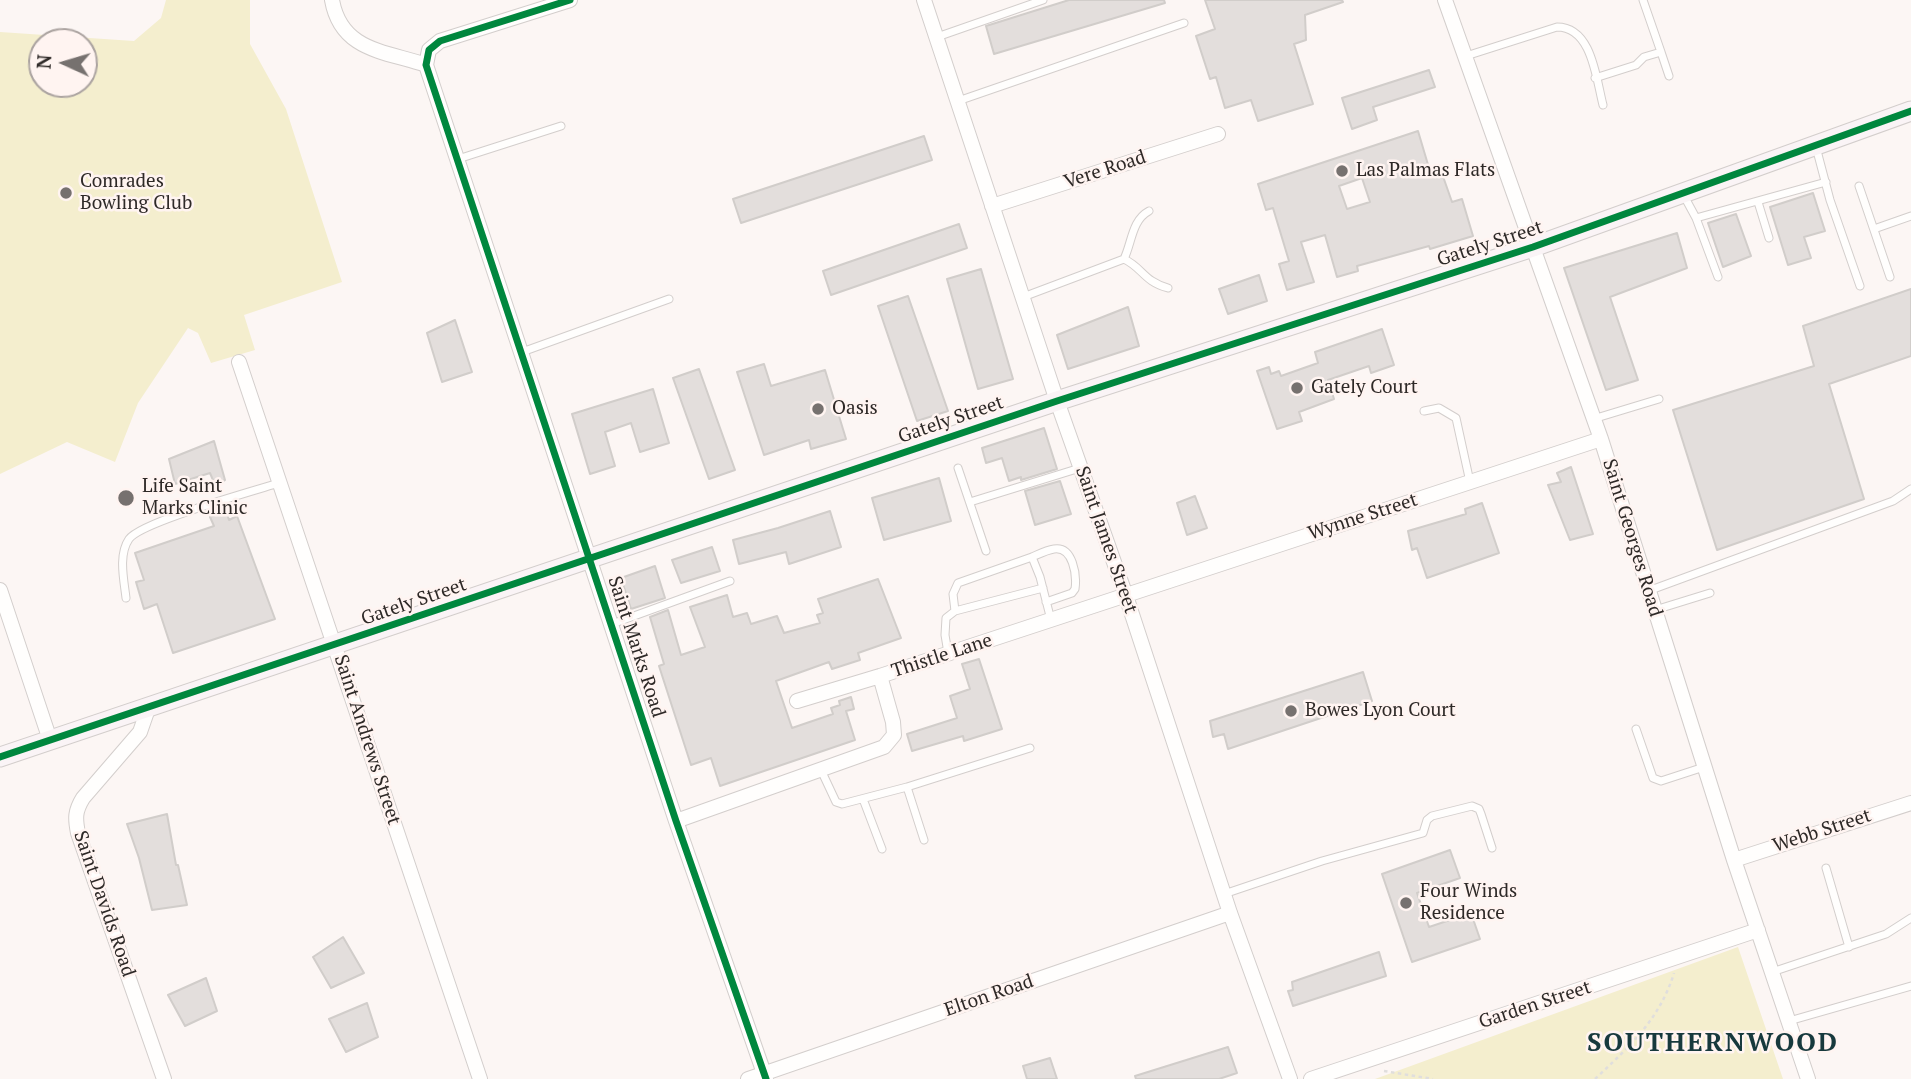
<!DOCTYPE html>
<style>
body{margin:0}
#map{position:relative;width:1911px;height:1079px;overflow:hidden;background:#fcf6f4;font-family:"PT Serif",serif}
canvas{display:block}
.north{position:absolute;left:28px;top:28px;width:70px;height:70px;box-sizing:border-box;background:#fff4f1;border:2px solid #aba3a0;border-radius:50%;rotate:274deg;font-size:19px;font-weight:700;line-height:28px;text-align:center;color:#2e2927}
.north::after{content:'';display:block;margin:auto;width:24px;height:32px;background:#76716f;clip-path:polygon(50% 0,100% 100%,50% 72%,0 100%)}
</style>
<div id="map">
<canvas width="1911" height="1079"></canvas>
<div class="north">N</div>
</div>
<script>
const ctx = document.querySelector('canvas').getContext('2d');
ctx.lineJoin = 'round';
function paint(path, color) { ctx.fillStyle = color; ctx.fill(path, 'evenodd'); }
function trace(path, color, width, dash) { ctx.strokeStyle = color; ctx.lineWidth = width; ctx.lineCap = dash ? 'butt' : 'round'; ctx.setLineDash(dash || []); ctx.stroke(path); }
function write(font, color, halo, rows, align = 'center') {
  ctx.font = font + ' "PT Serif",serif'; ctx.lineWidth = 5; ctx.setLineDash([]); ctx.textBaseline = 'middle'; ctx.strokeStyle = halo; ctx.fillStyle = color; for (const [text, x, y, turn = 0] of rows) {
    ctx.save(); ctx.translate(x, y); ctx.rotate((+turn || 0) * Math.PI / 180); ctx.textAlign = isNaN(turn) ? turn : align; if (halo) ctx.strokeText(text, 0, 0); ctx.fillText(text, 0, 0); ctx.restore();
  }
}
paint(new Path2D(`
 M166,0H250V44L286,109L342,282L244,315L255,350L211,363L198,333L188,328L138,403L115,462L67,442L0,474V32L134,41L161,18ZM42,42H84V84H42Z
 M1738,947L1783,1079H1375Z`), '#f4eece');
const building = new Path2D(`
 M1069,0H1164L1165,3L994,54L986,26Z
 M1205,0H1342L1343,2L1305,15L1306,40L1294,44L1313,104L1258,121L1251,100L1225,108L1216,77L1210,79L1196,36L1215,29Z
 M1429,70L1435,87L1373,107L1377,120L1352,129L1342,98Z
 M1418,131L1429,168L1439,165L1452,202L1462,199L1473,236L1430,249L1429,246L1357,266L1358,271L1337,277L1325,235L1301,242L1314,282L1287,290L1279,264L1289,261L1273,208L1266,210L1258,184ZM1362,178L1370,202L1347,209L1339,186Z
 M924,136L932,160L741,223L733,199Z
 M1813,193L1825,231L1804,237L1811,258L1788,265L1770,207Z
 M1736,214L1751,256L1723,267L1708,223Z
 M959,224L967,248L831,295L823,271Z
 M1677,233L1687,268L1610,297L1638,380L1606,390L1564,268Z
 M981,269L1013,379L978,389L947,279Z
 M1259,275L1267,301L1228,314L1219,289Z
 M1911,289V356L1829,384L1864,499L1717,550L1673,410L1814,366L1803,326Z
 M908,296L948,411L917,421L878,306Z
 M1128,307L1139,346L1068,369L1057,335Z
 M455,320L472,372L442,382L427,333Z
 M1382,329L1394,365L1371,373L1369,366L1328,380L1334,399L1299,412L1302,421L1277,429L1257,371L1269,367L1271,374L1279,371L1281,376L1318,363L1315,352Z
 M764,364L771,386L825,370L846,439L811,449L809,440L764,455L737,372Z
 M699,369L735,470L709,479L673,378Z
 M653,389L669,443L640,452L631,423L605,432L615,466L590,474L572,414Z
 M1044,428L1057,469L1021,480V477L1009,481L1002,458L986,463L982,448Z
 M214,441L225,480L215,485L210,473L175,484L169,459Z
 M1571,467L1593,534L1570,540L1548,485L1561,482L1557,473Z
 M939,478L951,521L884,540L872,498Z
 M1060,481L1071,514L1035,525L1025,491Z
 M1195,496L1207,528L1187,535L1177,503Z
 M1482,503L1499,553L1427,578L1417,548L1412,550L1408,531L1466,514L1465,509Z
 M226,511L229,520L237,516L275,619L173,653L157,604L144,609L136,582L144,580L135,553L214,526L210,517Z
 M830,511L841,547L789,564L786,552L739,564L733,540L778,528Z
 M712,547L720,571L681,583L672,560Z
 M655,566L665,598L631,609L621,578Z
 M878,579L901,638L858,653L860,660L832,669L829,662L776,681L792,728L833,714L831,708L840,705L839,701L851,697L854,709L846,711L855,740L720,786L711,758L691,765L659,666L664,664L650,617L668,610L681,655L705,647L690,607L727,595L733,617L747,613L751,624L777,616L784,633L820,623L817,615L823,613L818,599Z
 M979,659L1002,729L964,741L963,736L912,751L907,734L957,718L950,696L970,689L962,664Z
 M1363,672L1372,701L1228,749L1224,734L1213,737L1210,721Z
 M167,814L176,865H178L187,905L152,910L139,858L127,824Z
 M1450,850L1460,878L1417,893L1429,927L1471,913L1480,939L1412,962L1382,874Z
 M343,937L364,973L331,988L313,957Z
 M1379,952L1386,976L1293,1006L1288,991L1293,990L1292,982Z
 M206,978L217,1011L185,1026L168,995Z
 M367,1003L378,1037L346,1052L329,1019Z
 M1228,1047L1237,1073L1219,1079H1136L1135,1076Z
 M1050,1058L1057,1079H1027L1023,1066Z`);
paint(building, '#e3dedc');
trace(building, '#d1cdca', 2);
const lane = new Path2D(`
 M1643,0L1661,52
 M937,37L1043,0
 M1466,56L1557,27C1592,27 1596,78 1603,105
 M1595,78L1636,65L1644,57L1661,52L1669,76
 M958,101L1184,23
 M1816,147L1830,200L1860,286
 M458,159L561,126
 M1859,186L1890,277
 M1683,194L1696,218L1718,277
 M1758,202L1769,238
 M1696,218L1826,182
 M1874,229L1911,216
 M1124,259C1132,242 1132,220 1149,211
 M1023,297L1124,259C1143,268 1143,281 1168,288
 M522,352L669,299
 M1424,411L1439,408L1456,418L1470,482
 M1593,419L1659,399
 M958,468L986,551
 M970,502L1080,468
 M1032,557C1039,554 1047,550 1054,549C1073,546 1077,575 1075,589L1072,593L1046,602
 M1648,591L1893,501L1911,489
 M126,598C124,580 118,555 129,539C141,522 253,491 279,483
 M1655,610L1710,593
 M955,611L953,594L958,583L1032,557L1040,577L1051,620
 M612,624L730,581
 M948,653L945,635L946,618L955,611L1043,588
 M1636,729L1653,778L1661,781L1704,767
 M821,770L836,802L842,804L907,787L1030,748
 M907,787L924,840
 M863,799L882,849
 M1826,868L1849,947
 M1224,894L1322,861L1423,833L1427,820L1432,816L1472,806L1479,809L1481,814L1492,848
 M1772,972L1886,934L1911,918
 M1789,1021L1911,986`);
const street = new Path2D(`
 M332,0C341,51 385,51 426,65
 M570,0L440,41L429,50L426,65L676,821L766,1079
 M924,0L1057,401L1126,596L1230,913L1290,1079
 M1445,0L1601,439L1734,860L1808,1079
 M992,206L1218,134
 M239,362L480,1079
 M0,590L50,740
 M797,701L880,676L1601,439
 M149,706L140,732L83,798C75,811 75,818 78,833L164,1079
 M676,821L884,747L894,735L893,722L880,676
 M1734,860L1911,803
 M748,1079L1230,913
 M1311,1079L1758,930`);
const secondary = new Path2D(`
 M0,757L1057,401L1533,247L1911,111`);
trace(lane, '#d3cecc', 9);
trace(street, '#d3cecc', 16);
trace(secondary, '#d3cecc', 21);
trace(new Path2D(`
 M1384,1071L1433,1079
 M1595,1079C1629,1047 1660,1019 1674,973`), '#e0dedd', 2.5, [3.5, 3.5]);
trace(lane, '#fffefd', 7);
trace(street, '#fffefd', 14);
trace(secondary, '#faf4f6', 19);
trace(new Path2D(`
 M570,0L440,41L429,50L426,65L676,821L766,1079
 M0,757L1057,401L1533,247L1911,111`), '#00873e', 7);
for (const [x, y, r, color] of [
 [1342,171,7,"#76716f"],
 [66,193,7,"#76716f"],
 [1297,388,7,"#76716f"],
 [818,409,7,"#76716f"],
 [126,498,9,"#76716f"],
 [1291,711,7,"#76716f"],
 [1406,903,7,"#76716f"]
]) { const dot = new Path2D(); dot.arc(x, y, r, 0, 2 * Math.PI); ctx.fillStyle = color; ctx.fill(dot); trace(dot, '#fff4f1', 2.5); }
write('19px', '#2e2927', '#fff4f1', [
 ["Vere Road",1105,170,-18],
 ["Gately Street",1490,244,-18],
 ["Gately Street",951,420,-19],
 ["Wynne Street",1363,517,-18],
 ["Saint Georges Road",1632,538,73],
 ["Saint James Street",1106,540,71],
 ["Gately Street",414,602,-19],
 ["Saint Marks Road",636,647,72],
 ["Thistle Lane",942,656,-18],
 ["Saint Andrews Street",367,740,72],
 ["Webb Street",1822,831,-18],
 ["Saint Davids Road",104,904,71],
 ["Elton Road",989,996,-19],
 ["Garden Street",1535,1005,-18]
]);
write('19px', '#2e2927', '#fff4f1', [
 ["Las Palmas Flats",1356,171],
 ["Comrades",80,182],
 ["Bowling Club",80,204],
 ["Gately Court",1311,388],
 ["Oasis",832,409],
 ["Life Saint",142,487],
 ["Marks Clinic",142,509],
 ["Bowes Lyon Court",1305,711],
 ["Four Winds",1420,892],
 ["Residence",1420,914]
], 'left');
ctx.letterSpacing = '2px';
write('bold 26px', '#17393d', '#fff4f1', [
 ["SOUTHERNWOOD",1713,1044]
]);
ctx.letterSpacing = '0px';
</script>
